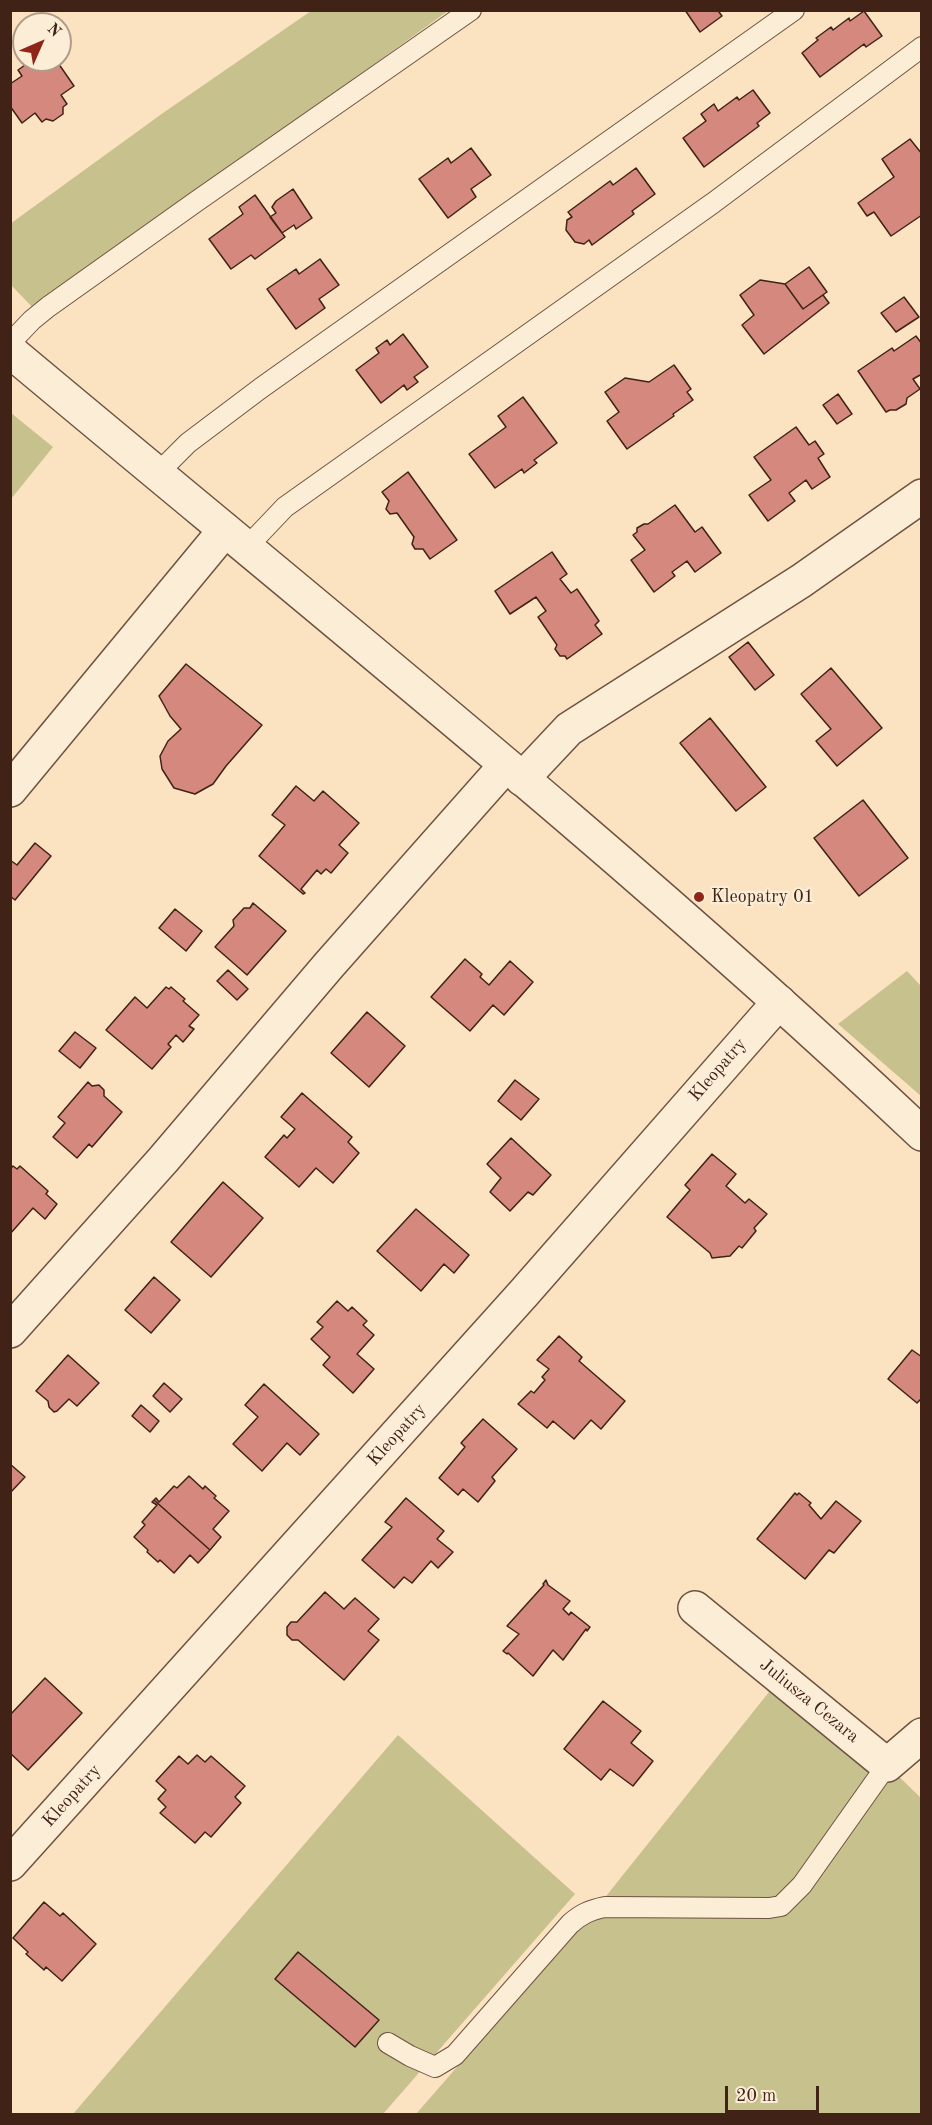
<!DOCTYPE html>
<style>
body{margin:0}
#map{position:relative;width:932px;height:2125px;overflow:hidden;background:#fbe3c1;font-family:"Old Standard TT",serif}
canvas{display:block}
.frame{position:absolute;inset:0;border:12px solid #402216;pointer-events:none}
.north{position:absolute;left:12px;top:12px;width:60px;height:60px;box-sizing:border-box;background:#fcedd7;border:2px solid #b19c8a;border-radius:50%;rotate:45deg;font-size:16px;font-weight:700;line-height:24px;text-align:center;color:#402216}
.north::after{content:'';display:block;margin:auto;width:21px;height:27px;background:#8f2418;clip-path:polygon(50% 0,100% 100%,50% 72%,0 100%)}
.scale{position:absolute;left:725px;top:2086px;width:94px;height:27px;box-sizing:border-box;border:3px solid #402216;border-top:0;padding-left:8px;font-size:18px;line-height:21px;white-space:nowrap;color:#402216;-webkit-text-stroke:4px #fcedd7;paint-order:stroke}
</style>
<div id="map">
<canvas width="932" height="2125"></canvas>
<div class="frame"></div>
<div class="north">N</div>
<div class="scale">20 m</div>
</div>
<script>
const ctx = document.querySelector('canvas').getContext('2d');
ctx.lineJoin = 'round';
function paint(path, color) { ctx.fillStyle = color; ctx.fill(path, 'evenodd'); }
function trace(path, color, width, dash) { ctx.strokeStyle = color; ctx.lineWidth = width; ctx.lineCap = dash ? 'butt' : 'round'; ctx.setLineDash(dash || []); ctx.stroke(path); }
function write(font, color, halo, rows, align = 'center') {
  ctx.font = font + ' "Old Standard TT",serif'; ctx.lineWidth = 4.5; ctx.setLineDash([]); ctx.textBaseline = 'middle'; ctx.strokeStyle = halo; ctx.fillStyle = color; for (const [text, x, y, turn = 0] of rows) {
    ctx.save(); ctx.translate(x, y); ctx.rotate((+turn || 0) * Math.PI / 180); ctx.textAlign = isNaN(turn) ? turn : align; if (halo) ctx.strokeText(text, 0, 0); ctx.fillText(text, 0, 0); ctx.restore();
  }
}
paint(new Path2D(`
 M311,11H448L34,309L11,285L10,224L163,113Z
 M11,413L53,447L11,499Z
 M907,971L921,986V1096L838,1024Z
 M781,1677L887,1765L921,1798V2114H416L603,1900Z
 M398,1735L575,1894L383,2114H73Z`), '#c6c18d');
const building = new Path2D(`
 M685,10H720L719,12L722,16L700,32Z
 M864,11L882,36L866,47L864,44L820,77L802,53L818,40L816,38L831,27L833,30L849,18L850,21Z
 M32,60H56L74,86L61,95L67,104L63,107V114L53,121L46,119L42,122L35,113L22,123L10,106V84L22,76L18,70Z
 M753,90L770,113L757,123L759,126L704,167L683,138L706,121L701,114L714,104L718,111L737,97L739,100Z
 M910,139L922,154V215L891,236L874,212L867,216L858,203L894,177L882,159Z
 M471,148L491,175L471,189L476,197L448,218L419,179L448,158L451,163Z
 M636,168L655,194L632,211L634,214L592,245L589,240L584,244L575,242L566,230L567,220L572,217L568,212L610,181L613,185Z
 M293,189L312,218L296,229L294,225L282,233L270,217L276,213L272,207L276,201Z
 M255,195L285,237L255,259L251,255L231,269L209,239L243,214L239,207Z
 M320,259L339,285L319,299L325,308L296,329L267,289L296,269L299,274Z
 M809,267L827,292L803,309L785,284Z
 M760,280L785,284L803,309L823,295L829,303L764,354L742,325L754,315L740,295Z
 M904,297L919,317L896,332L881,313Z
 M403,334L428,367L414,377L418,382L407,390L404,385L381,403L356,370L379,353L376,348L387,340L390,345Z
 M916,336L922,344V374L913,379L920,389L907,398L906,404L896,410H890L886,412L858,371L892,348L894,351Z
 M674,365L691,389L687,392L693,400L673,414L674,416L627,449L607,421L619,412L605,392L625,378L649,382Z
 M838,394L852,414L837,424L823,405Z
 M523,397L557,443L534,460L537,463L524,473L522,469L495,488L469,454L506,427L498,416Z
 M796,427L809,445L815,441L824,454L818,458L830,477L812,489L806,480L789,493L795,501L768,521L749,495L771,480L754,457Z
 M408,472L457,540L430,559L423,549H415L412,544L414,537L397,513L390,514L386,509L389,501L382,492Z
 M675,505L695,532L702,527L721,553L695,572L687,561L672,572L675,576L654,592L631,560L645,550L633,535L637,532V528L644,524H648Z
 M552,552L567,574L560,579L571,593L577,589L599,621L595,625L602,634L567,659L565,656H560L555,649L557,645L538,617L546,611L536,597L510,614L495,591Z
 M748,642L774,675L755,690L729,657Z
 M186,664L262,725L226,766L213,784L195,794L174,788L162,769L160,756L168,741L181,729L170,716L159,696Z
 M831,668L882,728L837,766L816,741L831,729L801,694Z
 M710,718L766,787L736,811L680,743Z
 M296,786L314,801L323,791L359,823L339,845L348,853L331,873L326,869L321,874L317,870L301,889L305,893L303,894L259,856L285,825L272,815Z
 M863,800L908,858L859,896L814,838Z
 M35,843L51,856L15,900L10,896V860L17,865Z
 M253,903L286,931L247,975L215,947L234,926L233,920L244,908H250Z
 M175,909L202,931L186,951L159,928Z
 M465,959L482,974L480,977L489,985L510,961L533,982L504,1015L493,1005L470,1031L431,997Z
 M228,970L248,989L237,1000L217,981Z
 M166,987L169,989L171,987L185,999L183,1001L199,1015L189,1026L194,1029L183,1042L176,1035L168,1044L171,1047L152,1069L106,1030L135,997L147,1008Z
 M367,1012L405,1046L369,1087L331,1053Z
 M75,1032L96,1048L80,1068L59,1051Z
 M515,1080L539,1099L521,1120L498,1101Z
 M88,1082L92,1086L99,1085L104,1090V1096L122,1112L92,1147L89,1144L77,1158L53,1137L65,1123L58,1117Z
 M302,1093L352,1137L348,1142L359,1153L333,1183L316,1168L299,1187L265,1157L284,1135L287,1138L295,1129L281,1117Z
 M511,1138L551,1175L533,1195L528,1192L510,1211L490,1192L501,1178L487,1164Z
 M712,1154L736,1174L726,1186L745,1203L749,1199L767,1214L754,1228L756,1231L742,1248L739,1246L730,1256L712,1258L710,1253L667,1217L690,1190L685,1185Z
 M13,1166L17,1169L20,1166L48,1191L46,1194L57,1204L45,1219L33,1208L10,1234V1169Z
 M223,1182L263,1218L211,1277L171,1242Z
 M416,1209L469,1255L454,1273L444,1264L421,1291L377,1251Z
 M154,1277L180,1300L151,1333L125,1310Z
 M337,1301L348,1311L352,1307L367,1321L363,1325L374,1335L357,1354L374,1369L353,1393L323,1365L330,1357L311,1339L323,1327L317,1322Z
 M559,1336L582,1357L579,1361L625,1401L601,1429L591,1420L574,1439L553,1421L547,1428L518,1404L531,1391L534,1393L545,1380L542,1377L549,1369L537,1360Z
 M912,1350L922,1357V1398L917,1403L888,1379Z
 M68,1355L99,1383L77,1406L69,1399L57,1411L54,1412L49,1407L48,1401L36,1391Z
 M164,1383L182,1399L170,1412L153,1396Z
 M264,1384L319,1434L300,1455L287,1443L262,1471L233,1444L258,1417L245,1405Z
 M141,1405L159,1421L150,1432L132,1416Z
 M483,1419L517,1449L492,1477L495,1481L478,1502L463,1489L458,1495L439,1478L465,1447L461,1443Z
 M10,1464L25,1477L10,1493Z
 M189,1476L203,1489L205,1486L216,1496L214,1498L229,1511L213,1529L221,1537L210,1550L154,1500L156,1498L159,1502L174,1486L177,1488Z
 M795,1493L797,1495L799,1493L811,1503L809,1505L821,1519L836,1501L861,1521L834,1553L829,1550L805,1579L757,1539Z
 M406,1498L444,1531L437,1539L453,1552L438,1568L431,1561L412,1583L404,1577L394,1588L362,1560L392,1527L385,1522Z
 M154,1500L210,1550L198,1563L190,1555L174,1573L160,1560L158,1562L147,1552L148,1550L134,1537L145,1525L142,1522L157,1505L152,1502Z
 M546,1580L548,1585L570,1601L563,1609L569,1615L571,1612L590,1627L587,1631L586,1629L563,1660L553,1650L533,1676L508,1653L507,1654L503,1651L519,1634L507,1626L544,1585L543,1584Z
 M325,1592L344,1609L355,1598L379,1619L368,1631L379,1640L344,1680L298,1640H292L287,1635V1627L291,1622H297Z
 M45,1678L82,1713L28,1770L10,1753V1715Z
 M603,1701L641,1731L631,1743L653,1761L633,1786L610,1769L601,1780L564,1749Z
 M197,1755L205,1762L211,1756L245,1786L235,1797L241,1803L211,1837L205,1832L195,1843L160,1813L166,1807L158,1799L166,1790L156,1781L179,1756L188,1764Z
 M44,1902L60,1916L63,1913L96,1944L62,1981L46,1967L44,1970L26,1954L28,1952L13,1938Z
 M298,1952L379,2020L355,2047L275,1979Z`);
paint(building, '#d5897e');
trace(building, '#402216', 1.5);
const service = new Path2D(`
 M10,343L32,320L48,307L197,201L471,10
 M157,474L188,443L261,388L794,10
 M246,548L285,507L713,203L922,47
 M388,2043L410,2056L435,2067L455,2055L570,1924C581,1914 590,1910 605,1907L769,1908L781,1906L802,1885L887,1765`);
const minor = new Path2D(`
 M522,779L569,729L801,581L922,496
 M10,790L225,530
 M10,1331L163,1160L329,965L506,765
 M695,1608L887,1765L922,1735
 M10,1864L523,1294L779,1002`);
const tertiary = new Path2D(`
 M10,351C317,608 631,859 922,1134`);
trace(service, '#6f5241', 22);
trace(minor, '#6f5241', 36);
trace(tertiary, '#6f5241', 36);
trace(service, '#fcedd7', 20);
trace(minor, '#fcedd7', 33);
trace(tertiary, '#fcedd7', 33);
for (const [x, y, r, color] of [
 [699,897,6,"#8f2418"]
]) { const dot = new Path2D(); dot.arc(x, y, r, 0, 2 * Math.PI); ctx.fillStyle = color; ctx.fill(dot); trace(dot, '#fcedd7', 2); }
write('18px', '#402216', '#fcedd7', [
 ["Kleopatry 01",711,897]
], 'left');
write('18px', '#402216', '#fcedd7', [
 ["Kleopatry",718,1070,-49],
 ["Kleopatry",397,1435,-48],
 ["Juliusza Cezara",809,1701,39],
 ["Kleopatry",72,1796,-48]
]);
</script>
